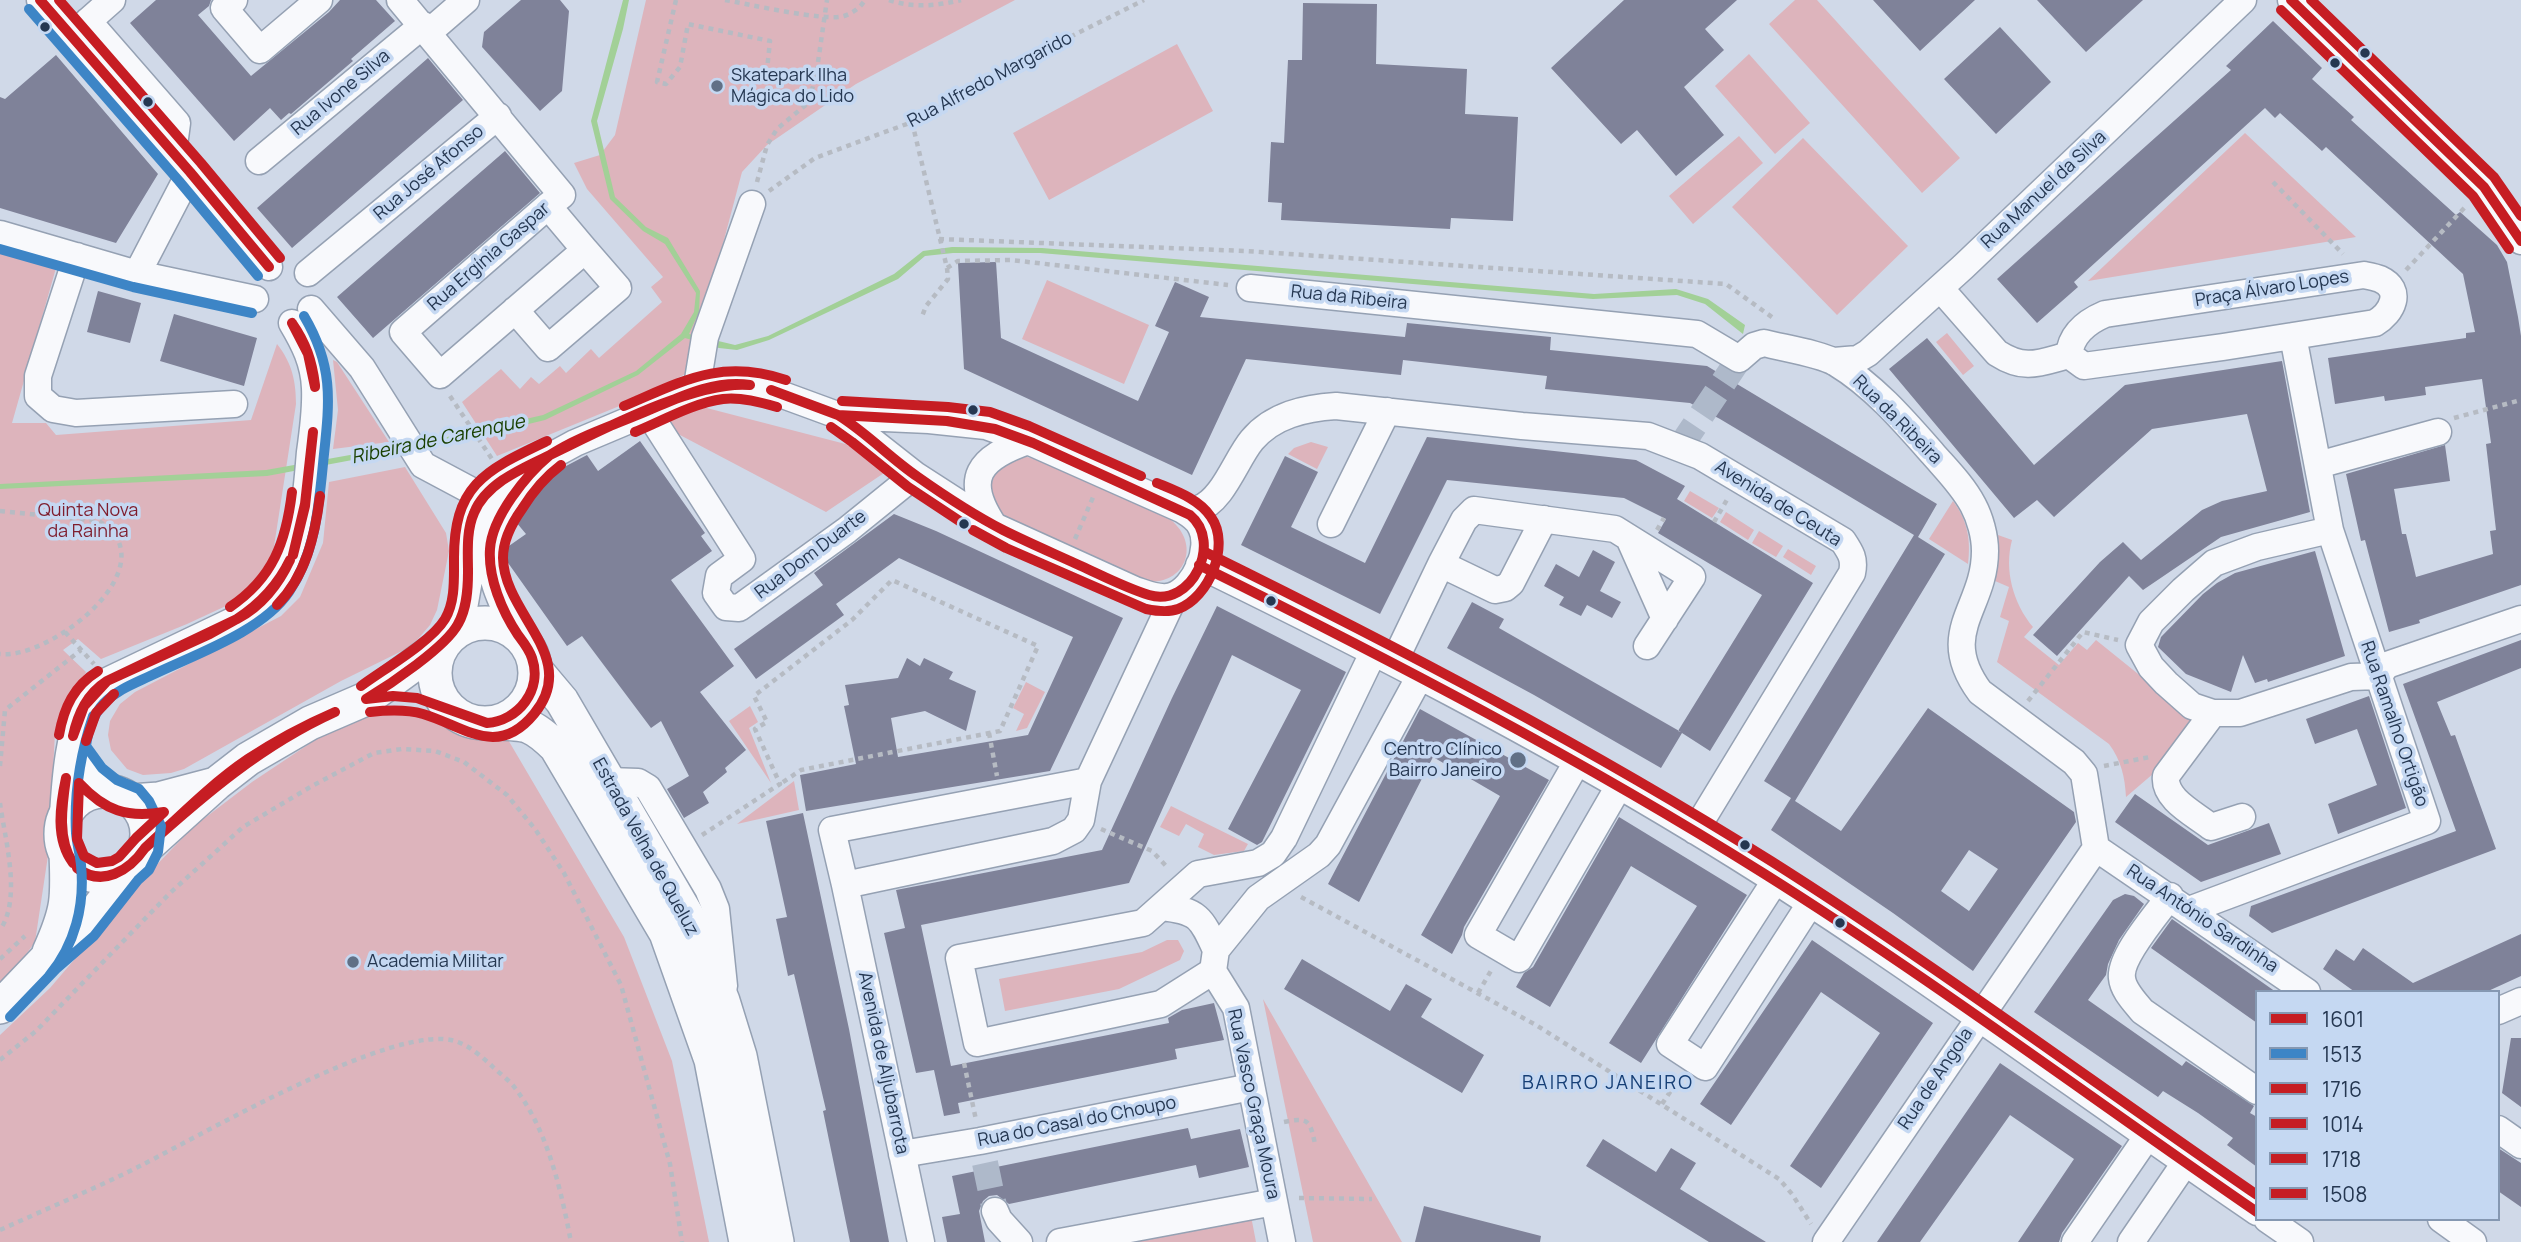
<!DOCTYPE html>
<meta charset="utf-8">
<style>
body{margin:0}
#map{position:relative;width:2521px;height:1242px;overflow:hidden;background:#d0d9e8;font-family:Manrope,sans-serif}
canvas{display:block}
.legend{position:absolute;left:2255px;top:990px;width:245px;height:231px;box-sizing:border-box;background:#c5d8f2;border:2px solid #8598b2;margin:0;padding:9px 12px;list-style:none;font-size:21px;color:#253751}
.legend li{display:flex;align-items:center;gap:14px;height:35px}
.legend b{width:35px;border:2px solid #8598b2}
</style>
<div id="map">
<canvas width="2521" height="1242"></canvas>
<ul class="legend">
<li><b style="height:9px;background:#c61d23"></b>1601</li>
<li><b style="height:9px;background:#3d85c6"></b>1513</li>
<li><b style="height:9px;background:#c61d23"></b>1716</li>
<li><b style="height:9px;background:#c61d23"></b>1014</li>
<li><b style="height:9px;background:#c61d23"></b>1718</li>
<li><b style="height:9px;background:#c61d23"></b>1508</li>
</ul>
</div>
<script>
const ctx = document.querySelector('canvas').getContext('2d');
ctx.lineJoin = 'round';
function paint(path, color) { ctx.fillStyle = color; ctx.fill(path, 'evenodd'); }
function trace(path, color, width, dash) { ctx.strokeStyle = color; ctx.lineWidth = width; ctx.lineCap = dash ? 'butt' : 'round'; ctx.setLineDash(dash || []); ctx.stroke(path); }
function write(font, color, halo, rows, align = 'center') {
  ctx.font = font + ' Manrope,sans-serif'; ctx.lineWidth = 7; ctx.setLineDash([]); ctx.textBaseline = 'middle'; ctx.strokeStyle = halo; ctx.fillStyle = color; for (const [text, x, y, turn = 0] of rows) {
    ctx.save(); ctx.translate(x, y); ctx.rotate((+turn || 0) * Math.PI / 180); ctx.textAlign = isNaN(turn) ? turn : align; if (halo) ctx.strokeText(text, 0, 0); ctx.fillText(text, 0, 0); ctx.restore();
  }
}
paint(new Path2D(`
 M646,0H1015L856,84L767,145L742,172L689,372L644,396L497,456L462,402L501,369L520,389L531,377L539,384L560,366L566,373L591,349L599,358L662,302L651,287L663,277L587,189L574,163L600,155L615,135Z
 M1795,0H1817L1960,158L1922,193L1769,24Z
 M1177,44L1213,111L1049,200L1013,133Z
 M1749,54L1810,123L1775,154L1715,86Z
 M2245,133L2356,237L2088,281Z
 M1739,136L1763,163L1693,224L1669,196Z
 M1803,138L1908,246L1837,315L1732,207Z
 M0,252L56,268L12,423H46L56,435L251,420L277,344C292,363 296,381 296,404L273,553L257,578L228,605L187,624L101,659L78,639L63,650L86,672L55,732L49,849L35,942L12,974L0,984Z
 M1047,280L1149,325L1124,384L1022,339Z
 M1947,333L1974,366L1963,375L1936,342Z
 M333,360L337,362L389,442L333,449L338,410Z
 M699,406L857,447L884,473L826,512L661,425Z
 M1311,442L1328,447L1317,469L1288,454L1294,448Z
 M1027,457L1039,460L1171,520C1202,546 1184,587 1144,581L1001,516C981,489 993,459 1027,457Z
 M405,467L446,533L449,551L437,610L430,625L418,639L406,649L341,681L184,769L171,773L143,775L127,769L111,750L108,735L110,721L120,704L135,692L281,616L300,597L323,543L329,482Z
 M1690,491L1719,508L1712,518L1684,501Z
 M1953,501C1968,521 1971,541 1968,564L1929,539Z
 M1726,512L1754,530L1748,540L1720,522Z
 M1759,531L1783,546L1776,557L1752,543Z
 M1998,535L2012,540C2004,570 2013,603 2033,627L2024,637L2059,665L2078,643L2087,650L2096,640L2194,719L2168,761L2126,797C2125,777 2121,760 2109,744L1997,662L2009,621L2000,617L2009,587L1995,581L1999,550Z
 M1788,549L1816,566L1811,575L1783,557Z
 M1026,682L1045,692L1027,728L1016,731L1024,714L1013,708Z
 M750,706L758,722L749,728L771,783L729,721Z
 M375,712L425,713L462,733L507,738L624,937L672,1061L709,1242H0V1035L50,988L145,877L193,827L252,782L324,734Z
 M794,781L799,810L737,824Z
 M1171,806L1248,844L1244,851L1214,855L1198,847L1204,834L1186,824L1179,836L1160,827Z
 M1167,940H1178L1184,951L1180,960L1119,989L1005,1011L999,979L1142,952Z
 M1263,999L1402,1242H1313Z
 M1251,1216L1256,1242H1121Z`), '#ddb4bc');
paint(new Path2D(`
 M623,0H629L623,29L597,121L615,197L646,227L668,238L700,291L699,312L689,334L735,345L768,336L894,274L923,251L952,247L1042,248L1594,294L1676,289L1708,299L1745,325L1743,334L1705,304L1677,295L1593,299L1040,253H953L925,256L898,279L769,340L737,350L719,348L685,338L638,375L545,420L475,437L267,476L0,489V484L266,470L434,440L543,415L636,371L681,334L694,312L696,293L665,244L643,231L610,199L591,121Z`), '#a2d097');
paint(new Path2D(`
 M156,0H211L209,6L198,15L251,76L329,12L340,0H376L395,21L351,59L353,61L291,114L289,113L281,120L270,108L234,141L130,23Z
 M521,0H560L569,11L562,91L540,111L482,47L484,32Z
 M1624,0H1737L1705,29L1724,50L1684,87L1724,135L1676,176L1637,130L1621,144L1551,68Z
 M1873,0H1975L1920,51Z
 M2037,0H2143L2086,52Z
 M1303,3L1377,4L1376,64L1467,69L1465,114L1518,117L1513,221L1451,218L1450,229L1281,220L1282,203L1268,202L1271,142L1284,143L1288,60H1302Z
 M2273,21L2322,68L2312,79L2354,117L2351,120L2456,215L2460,212L2497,245L2507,262L2518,317L2521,336V585L2419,620L2420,623L2389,632L2365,540L2361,541L2346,474L2445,445L2450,481L2394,489L2402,534H2406L2416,577L2493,554L2490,531L2496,530L2486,444L2491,443L2482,379L2425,387L2426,395L2385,401L2384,396L2335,404L2328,358L2466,338V333L2475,332L2463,274L2326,147L2322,151L2280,113L2275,118L2265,108L2074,282L2078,287L2037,323L1997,279L2231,70L2226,66Z
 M2000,27L2051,82L1996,134L1944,79Z
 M56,55L158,174L116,243L0,208V97L5,99Z
 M428,58L463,100L292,248L257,208Z
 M505,151L540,193L373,338L337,297Z
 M996,262L1001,338L1138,401L1169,332L1155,326L1175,282L1209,297L1200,317L1405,337L1407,323L1551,337L1550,350L1707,366L1937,504L1918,537L1945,554L1795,801L1841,831L1928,708L2074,812L2076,822L1973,971L1893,913L1771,830L1791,798L1764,781L1914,535L1720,419L1690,403L1545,389L1547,376L1403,360L1401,375L1246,359L1192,475L964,369L958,263ZM1969,850L1998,869L1969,911L1941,891Z
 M98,291L141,303L130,343L87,332Z
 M174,314L257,338L244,386L160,361Z
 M1927,338L2034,465L2125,385L2282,361L2310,512L2221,537L2143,590L2129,576L2057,656L2033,635L2100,562L2123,542L2141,560L2202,510L2222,501L2267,491L2247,414L2152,429L2054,517L2037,500L2014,518L1889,369Z
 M1427,437L1636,460L1685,486L1677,499L1813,583L1710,751L1682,733L1661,768L1534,695L1447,648L1472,602L1504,619L1499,628L1681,732L1678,731L1762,595L1658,533L1666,519L1624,498L1447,480L1380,614L1241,545L1285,456L1318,472L1291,527L1365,563Z
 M640,441L705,533L701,536L712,551L671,580L734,666L700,692L746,750L725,768L727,772L703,792L709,803L684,818L667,789L689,776L661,721L651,728L582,636L567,646L506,560V548L526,534L516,522L549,475L587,455L598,471Z
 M894,514L936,531L1123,618L1050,771L806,811L800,775L856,764L844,706L849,705L845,685L898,678L907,658L920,666L924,658L953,672L949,679L976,691L966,731L925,711L891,718L898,757L1028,735L1073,637L899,558L836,604L844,615L756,679L734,649L823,585L814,573Z
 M1593,550L1615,562L1600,591L1621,602L1612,618L1587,605L1581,616L1559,605L1564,597L1544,586L1556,564L1579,577Z
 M2315,551L2345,656L2268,682L2267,679L2255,683L2243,655L2231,692L2186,674L2158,647L2161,637L2203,594L2217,583L2235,573Z
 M1217,606L1346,672L1262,842L1257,845L1228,829L1301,690L1232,655L1129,883L921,925L951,1066L1169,1023L1168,1018L1182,1010L1214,1003L1224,1040L1175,1049L1177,1059L958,1103L960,1113L944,1116L934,1070L916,1073L884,933L905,928L896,890L1102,850L1172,698Z
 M2521,640V668L2437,702L2451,736L2455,735L2496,849L2272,933L2249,916L2251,906L2456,831L2403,684Z
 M2369,696L2406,808L2338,834L2328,804L2377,785L2357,729L2315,744L2306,719Z
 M1420,709L1549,780L1464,927L1462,935L1452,954L1421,935L1500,796L1433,757L1359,902L1328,884Z
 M2135,794L2208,845L2269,823L2281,854L2201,882L2115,822Z
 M803,813L849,1029L889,1242H850L823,1111L826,1110L794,974L788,976L776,919L787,917L766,821Z
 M1619,817L1747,895L1641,1063L1609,1043L1697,906L1631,866L1550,1007L1516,987L1524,973L1533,967Z
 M2125,894L2134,896L2144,904L2119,940L2108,964L2106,975L2088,1000L2182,1066L2186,1061L2254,1106L2250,1113L2257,1117V1167L2227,1145L2233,1138L2198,1113L2163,1091L2158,1097L2034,1012L2113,900Z
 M2172,919L2276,992H2257V1023L2151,948Z
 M2521,934V976L2486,992H2355L2323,969L2336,949L2354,961L2363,948L2413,983Z
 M1812,940L1933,1023L1821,1188L1790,1166L1880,1033L1821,992L1731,1125L1700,1104Z
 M1302,959L1390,1011L1406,984L1432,999L1421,1017L1484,1055L1462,1093L1284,989Z
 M2511,1038H2521V1107L2502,1093Z
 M2000,1063L2122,1146L2062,1233L2059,1242H2018L2074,1159L2010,1115L1920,1242H1877Z
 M1188,1128L1191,1139L1240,1129L1249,1167L1199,1178L1196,1165L1009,1204L997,1195L989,1196L983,1201L979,1211L985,1242H947L942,1217L960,1214L952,1176Z
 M1603,1139L1656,1172L1671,1148L1696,1163L1680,1189L1766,1242H1709L1586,1166Z
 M2498,1148L2521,1163V1207L2498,1191Z
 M1424,1206L1541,1236L1540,1242H1415Z`), '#7f8299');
trace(new Path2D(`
 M1680,447L1739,359
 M985,1163L995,1211`), '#aeb9ca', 26, [26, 13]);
const minor = new Path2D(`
 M40,0L190,172L269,267
 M234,0L224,8L260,50L319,0
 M400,0L562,195L548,206L403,332L440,375L585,250L548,206
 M2291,0L2484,187L2521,241
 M88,21L177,123L173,153
 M77,31L112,0
 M429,32L466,0
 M259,161L423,25
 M0,234L137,274L255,299
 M77,256L38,376V396L53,409L76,413L234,404
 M308,273L498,116
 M137,274L190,172
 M2364,275C2369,276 2375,277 2380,279C2404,290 2392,313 2375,323L2223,347L2084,366L2069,355C2071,334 2086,322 2105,314Z
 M1250,288L1697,334L1739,359L1754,346L1764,343C1783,348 1822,354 1836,363C1874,386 1904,421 1933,454C1947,470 1963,486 1973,505C1980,518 1985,536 1985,551C1985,609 1936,632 1980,692L2074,762L2084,774L2096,848
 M1940,288L1997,353C2025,371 2039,363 2069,355
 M311,309L362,368L423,465L483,497
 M515,310L548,348L618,288L585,250
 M1834,361L1858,359L1868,353L1963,267L2243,0
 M696,392L705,337L752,204
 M648,412L742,559L719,576L716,593L726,607L739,608L847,530L915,475
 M2318,465L2438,432
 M1181,509C1186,509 1193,510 1198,509C1223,501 1236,459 1252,440C1273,415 1305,408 1336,406L1522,426L1648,436L1700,456L1843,541C1851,553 1855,559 1852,573L1695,831
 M1331,524L1387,411
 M994,526C962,478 979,458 1028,441
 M2330,530L2257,547L2214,563L2183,590L2151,622L2139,645L2151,667L2166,683L2192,706L2213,713H2240L2351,677L2378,676L2387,665L2521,619
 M1629,538L1665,619
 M1441,564L1464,520L1474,510L1615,529L1692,577L1647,646
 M1199,565C1367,647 1534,733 1694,830C1888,947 2070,1085 2257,1212
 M456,631L463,614L470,574L468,541L470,524L483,497L507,480L575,443L696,392L721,385L738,383L761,387L840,416L929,420L986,426L1028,441L1181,509C1189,514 1197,518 1201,527C1212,548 1195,588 1172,596C1160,600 1147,594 1135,590L994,526L915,475L840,416
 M518,636C479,558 477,539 534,472
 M1374,651L1284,838L1273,854L1258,863L1198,874L1143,923L959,958L977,1043L1161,1004L1213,971L1216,950L1258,898L1319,855L1328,845L1420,676
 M1394,662L1441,564L1495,590L1505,588L1511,583L1544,519
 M2213,713L2166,776C2163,799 2195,814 2211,827L2242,817
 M71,750L92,778L110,792
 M1577,762L1478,935L1519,959L1619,786
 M609,781L638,782L648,788L708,889L716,909L724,986
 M62,834C64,798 66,720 92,693C96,688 104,684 109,680L245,615C256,606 267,597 276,586C304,548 306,497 310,452C313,431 316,409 315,388C314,363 304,343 292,323
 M2096,848L2307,992
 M1775,881L1670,1044L1705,1067L1810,904
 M845,885L832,830L1088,781
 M2170,896C2157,914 2119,957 2122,978C2123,990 2134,1001 2142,1011L2257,1091
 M1162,907C1198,911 1201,917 1216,950
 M2189,910L2427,821L2330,530L2293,336
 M1213,971L1236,1008L1282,1242
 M2498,1011L2521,1001
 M2498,1129L2521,1145
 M902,1154L980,1141L1251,1087
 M995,1211L999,1220L1019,1242
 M2267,1219L2300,1242
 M2441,1219L2473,1242
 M921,1242L845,885L1053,841L1074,830L1081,820L1088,781L1175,595
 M1060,1242L1274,1202
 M1826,1242L2096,848
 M2075,1242L2147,1137
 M2131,1242L2185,1163`);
const major = new Path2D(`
 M435 673a50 50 0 1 1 100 0a50 50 0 1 1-100 0Z
 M535,669L562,701L690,920L723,1001L740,1056L777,1242
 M493,723C527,724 531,723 556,747L666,933L711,1060L746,1242
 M61 834a43 43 0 1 1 86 0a43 43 0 1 1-86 0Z
 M131,801L159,799L212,785
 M145,848L217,783L248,759L310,723L368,698L445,642
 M49,952C68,910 68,899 66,853
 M0,1007L46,959L84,926L128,870`);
trace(minor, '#95a1b3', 29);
trace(major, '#95a1b3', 36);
trace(new Path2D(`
 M676,0L657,82L666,84L680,67L688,24L770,41L767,70L816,76
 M725,0C748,4 826,22 844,16C853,13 860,8 865,0
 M889,0C913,8 937,6 961,0
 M912,122L947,268L948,279L926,306L921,319
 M757,182L767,145L777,129L808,103L816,76L827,0
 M2273,182L2343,254
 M769,191L815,158L912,122L1038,53L1144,0
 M939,239L1246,251L1726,284L1776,320
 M947,268L958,261L1011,260L1228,285
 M2406,270L2467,205
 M450,396L494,462
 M2454,418L2521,400
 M0,511L99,521C103,524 109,527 112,531C154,580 45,660 0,654
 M1714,522L1728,498
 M1657,530L1664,518
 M1075,539L1094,495
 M65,632L94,664
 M2028,701L2083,632L2118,640
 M989,733L997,776
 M0,766L5,710L81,650
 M2104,766L2150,757
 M0,803C5,840 22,898 0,930
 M1101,829L1152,851L1168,868
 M702,835L780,784L755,729L767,722L754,696L852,620L892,580L1038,646L1000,731L801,770L780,784
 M1301,897L1536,1025L1779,1179L1792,1194L1811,1224
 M0,959L25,936
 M1478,993L1492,969
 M0,1060L36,1031L170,893L243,827L312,786L374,753L402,749L435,751L464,762L507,795L535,829L564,873L621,985L670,1164L682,1242
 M964,1063L976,1120
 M1662,1104L1680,1077
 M1284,1122C1308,1117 1310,1120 1315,1144
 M1299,1198L1372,1199
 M0,1230C42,1211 84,1193 126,1173C189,1143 397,1018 458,1042C471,1047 482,1057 492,1066C499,1073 509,1080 515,1088C548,1131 561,1190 571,1242`), '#b6bbc3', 4.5, [5, 5]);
trace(minor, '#f8f9fc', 26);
trace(major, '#f8f9fc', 33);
trace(new Path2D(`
 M40,0L190,172L269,267
 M292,323C306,343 312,361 315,385V387L308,354Z
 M771,390L838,415
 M771,390L838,415
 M838,415L947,421L995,429L1033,443L1190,515C1223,542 1192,608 1149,595C1126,588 1103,576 1081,566C1055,554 1029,543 1003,530C974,515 945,496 918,477C890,458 867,433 838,415Z
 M550,455C576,438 606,428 635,416C671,402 709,379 750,385
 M550,455C600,431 696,380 750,385
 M293,555L305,504L313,432
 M293,555L305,506L313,432
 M1199,565C1391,660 1581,759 1763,873C1932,979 2092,1099 2257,1212
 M237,619C260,604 278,585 290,560
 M237,619C261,607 279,584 290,560
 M107,681L237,619
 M107,681L210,634L237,619
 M366,699C389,685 446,647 458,624C467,608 468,589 468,572C468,553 466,531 474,513C486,483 523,468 550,455
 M366,699L393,696L417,698L487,723C518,721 543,690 532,658C529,649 524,643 518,635C502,611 488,578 490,549C492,517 526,475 550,455
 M73,736C78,713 87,694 107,681
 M73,736L84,706L107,681
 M66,778C62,806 57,839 73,863
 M66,778C60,806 55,839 73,863
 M145,848C178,818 211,784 248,759C275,741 305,725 335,712
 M145,848C204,795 262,745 335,712
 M77,868C103,887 129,871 145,848
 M77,868C102,888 129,871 145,848`), '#c61d23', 10);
trace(new Path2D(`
 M29,9L179,181L258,276
 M0,249L133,287L252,313
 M49,976C75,945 85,905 81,865C80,854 77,844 76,833C74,794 81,752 93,716
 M10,1017L56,969L94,936L138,880L149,870L158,852L161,826L149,801L139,789L117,780L102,768L86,746C88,730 93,715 104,703C117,690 133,684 150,676C193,655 262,632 289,592C317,550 319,502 324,454C330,399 333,365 304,316`), '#3d85c6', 10);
trace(new Path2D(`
 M59,0L201,163L280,258
 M842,401L948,407L990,412L1029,426L1141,476
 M624,406C683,381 721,358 786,380
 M831,427L852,442L908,487L964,524
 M635,432C662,421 693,403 723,399C741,397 760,402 777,407
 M973,530L1006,548L1146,609C1156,611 1168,613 1178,609C1209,598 1231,545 1211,517C1199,499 1176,491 1157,483
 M1205,552C1398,647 1589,747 1771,861C1937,966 2095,1084 2257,1195
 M277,605C306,576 315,535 320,496
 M230,607C273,578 286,542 292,492
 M361,686C384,669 431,642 445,619C455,602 454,580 454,562C453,485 484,471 547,441
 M370,712C388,710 406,709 423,714C464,726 497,759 534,714C581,657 504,615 503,558C503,540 512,523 522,509C532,493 545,477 561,465
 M59,735C64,707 74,686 98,671
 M86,741L96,713L114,694
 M79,783C105,811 127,818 164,812L136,838L119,857L112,861L97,863L84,856L77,839Z`), '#c61d23', 10);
trace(new Path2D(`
 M2291,0L2484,187L2521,241`), '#c61d23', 10);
trace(new Path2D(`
 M2281,10L2473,196L2509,249`), '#c61d23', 10);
trace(new Path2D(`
 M2311,0L2494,177L2521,216`), '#c61d23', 10);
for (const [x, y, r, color] of [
 [45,27,6,"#253751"],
 [2365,53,6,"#253751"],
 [2335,63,6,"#253751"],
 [717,86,7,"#617086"],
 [148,102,6,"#253751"],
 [973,410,6,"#253751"],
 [964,524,6,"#253751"],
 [1271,601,6,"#253751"],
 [1518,760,9,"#617086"],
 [1745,845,6,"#253751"],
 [1840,923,6,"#253751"],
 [353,962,7,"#617086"]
]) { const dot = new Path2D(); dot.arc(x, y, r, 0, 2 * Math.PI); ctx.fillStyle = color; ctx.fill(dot); trace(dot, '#c5d8f2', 2.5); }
write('18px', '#253751', '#c5d8f2', [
 ["Skatepark Ilha",731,76],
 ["Mágica do Lido",731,97],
 ["Centro Clínico",1502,750,"right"],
 ["Bairro Janeiro",1502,771,"right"],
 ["Academia Militar",367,962]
], 'left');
write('18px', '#253751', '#c5d8f2', [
 ["Rua Alfredo Margarido",990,80,-28],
 ["Rua Ivone Silva",341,93,-40],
 ["Rua José Afonso",429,173,-40],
 ["Rua Manuel da Silva",2044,190,-43],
 ["Rua Ergínia Gaspar",489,257,-41],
 ["Praça Álvaro Lopes",2272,289,-9],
 ["Rua da Ribeira",1349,298,6],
 ["Rua da Ribeira",1897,420,45],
 ["Avenida de Ceuta",1778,504,32],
 ["Rua Dom Duarte",811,555,-37],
 ["Rua Ramalho Ortigão",2394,724,71],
 ["Estrada Velha de Queluz",645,847,61],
 ["Rua António Sardinha",2202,919,34],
 ["Avenida de Aljubarrota",883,1063,78],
 ["Rua de Angola",1936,1079,-56],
 ["Rua Vasco Graça Moura",1253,1104,78],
 ["Rua do Casal do Choupo",1077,1122,-11]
]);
write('18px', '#7e1d2d', '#c5d8f2', [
 ["Quinta Nova",88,511],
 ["da Rainha",88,532]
]);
write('italic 19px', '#194001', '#c5d8f2', [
 ["Ribeira de Carenque",438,440,-12]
]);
ctx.letterSpacing = '2px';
write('19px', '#163f76', '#c5d8f2', [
 ["BAIRRO JANEIRO",1608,1084]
]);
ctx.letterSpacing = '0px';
</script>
